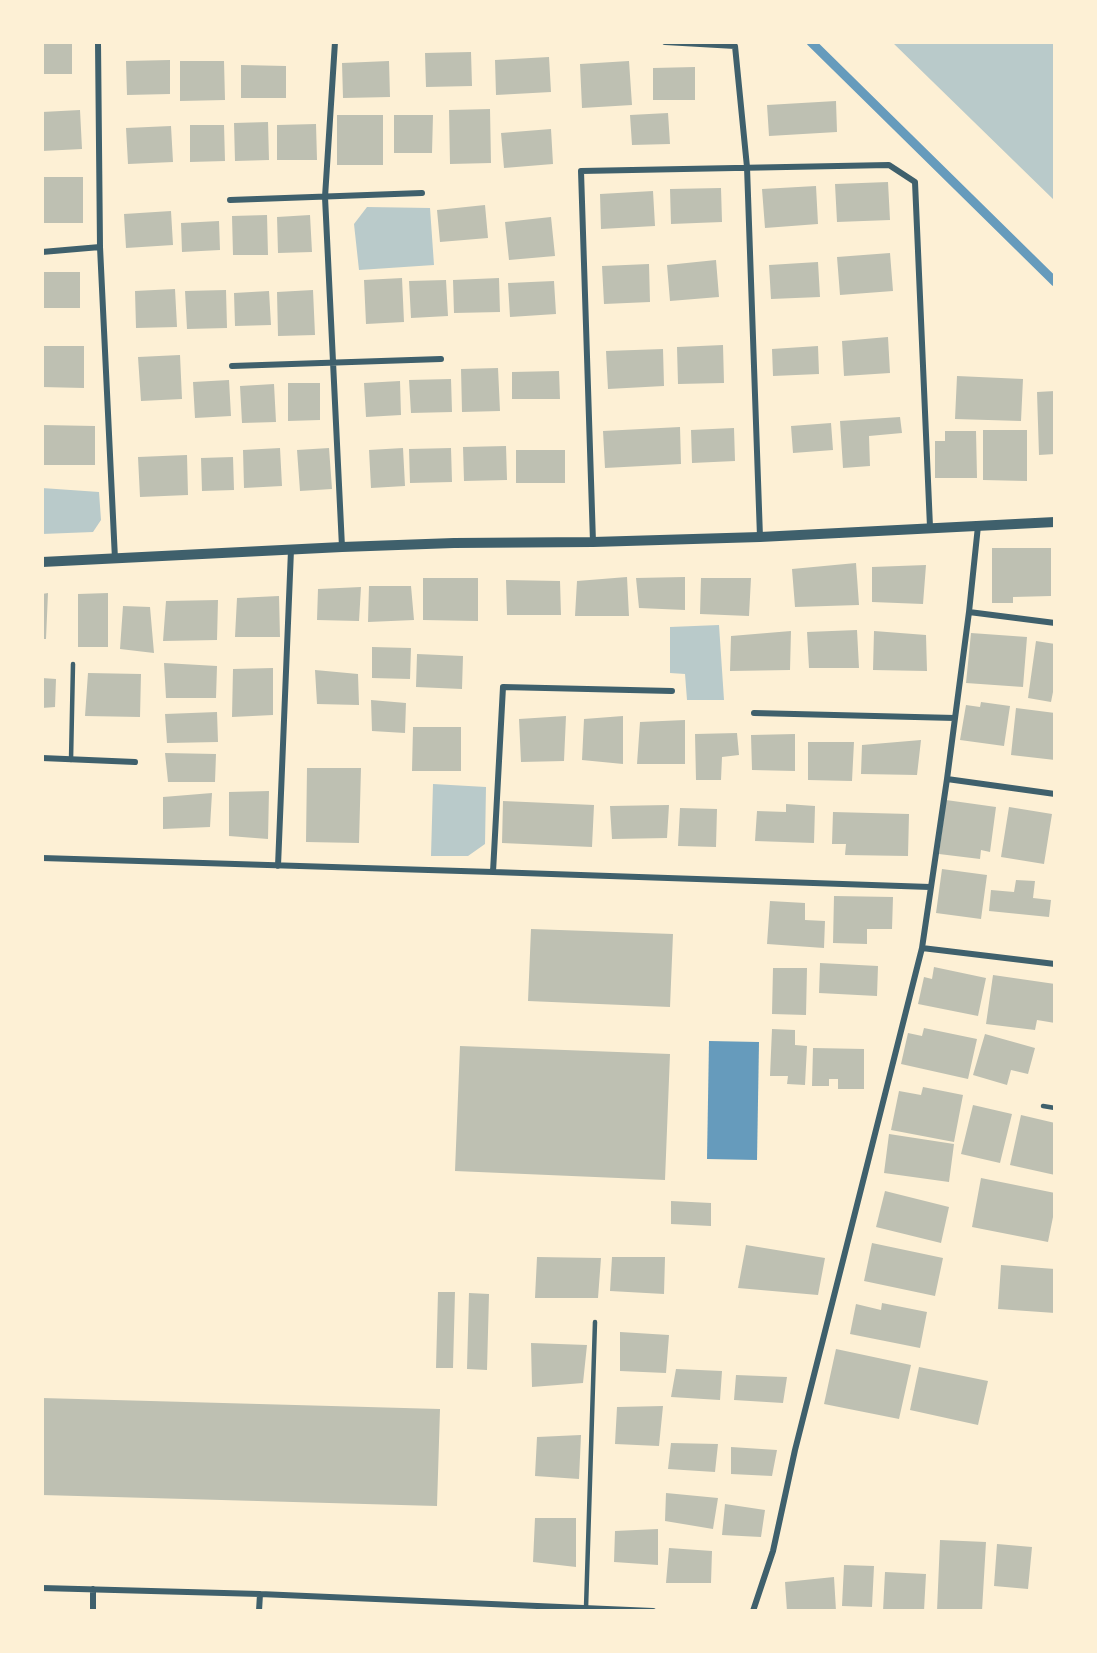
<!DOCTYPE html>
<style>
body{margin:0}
#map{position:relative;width:1097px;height:1653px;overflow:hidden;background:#fdf0d5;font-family:Manrope,sans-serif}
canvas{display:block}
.frame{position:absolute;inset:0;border:44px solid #fdf0d5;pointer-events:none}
</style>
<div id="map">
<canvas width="1097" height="1653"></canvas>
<div class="frame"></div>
</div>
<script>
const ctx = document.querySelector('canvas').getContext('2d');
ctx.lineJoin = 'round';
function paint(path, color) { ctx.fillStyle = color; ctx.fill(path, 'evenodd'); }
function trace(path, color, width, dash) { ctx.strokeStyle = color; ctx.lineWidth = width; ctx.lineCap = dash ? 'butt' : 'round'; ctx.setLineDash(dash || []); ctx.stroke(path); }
paint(new Path2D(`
 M892,42H1055V201Z
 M367,207L430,208L434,265L359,270L354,224Z
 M42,488L99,492L101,520L93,532L42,534Z
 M719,625L724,700H687L685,674L670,673V627Z
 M433,784L486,787L485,844L468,856H431Z`), '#b9caca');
paint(new Path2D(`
 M709,1041L759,1042L757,1160L707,1159Z`), '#669bbc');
trace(new Path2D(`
 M811,42L1055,282`), '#669bbc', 9);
paint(new Path2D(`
 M42,42H72V74H42Z
 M471,52L472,86L426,87L425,53Z
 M549,57L551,92L496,95L495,60Z
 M170,60V94L127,95L126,61Z
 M180,61H224L225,100L180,101Z
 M389,61L390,97L343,98L342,63Z
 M629,61L632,105L582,108L580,64Z
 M241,65L286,66V98H241Z
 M695,67V100H653V68Z
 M836,101L837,132L769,136L767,105Z
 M490,109L491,163L450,164L449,110Z
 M80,110L82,149L42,151V112Z
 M668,113L670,144L632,145L630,115Z
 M337,115H383V165H337Z
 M394,115H433L432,153H394Z
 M268,122L269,160L235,161L234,123Z
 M316,124L317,160H277V125Z
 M190,125H224L225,161L190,162Z
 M171,126L173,162L128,164L126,128Z
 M551,129L553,164L504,168L501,133Z
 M43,177H83V223H43Z
 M888,182L890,220L837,222L835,184Z
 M816,186L818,224L765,228L762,189Z
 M721,188L722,222L671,224L670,189Z
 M653,191L655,226L601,229L600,194Z
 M485,205L488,238L440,242L437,210Z
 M171,211L173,245L126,248L124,214Z
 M267,215L268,255H233L232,216Z
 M310,215L312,252L278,253L277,217Z
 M551,217L555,256L509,260L505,222Z
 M219,221L220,250L182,252L181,223Z
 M890,253L893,291L840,295L837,257Z
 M716,260L719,297L670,301L667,265Z
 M818,262L820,297L771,299L769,265Z
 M649,264L650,302L604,304L602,266Z
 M42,272H80V308H42Z
 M402,278L404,322L366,324L364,280Z
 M499,278L500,312L454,313L453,280Z
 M446,280L448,316L411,318L409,281Z
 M554,281L556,314L510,317L508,283Z
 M175,289L177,327L136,328L135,291Z
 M226,290L227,328L187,329L185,291Z
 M313,290L315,335L278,336L277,292Z
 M269,291L271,325L235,326L234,293Z
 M888,337L890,373L844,376L842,341Z
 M723,345L724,383L678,384L677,347Z
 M42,346H84V388L42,387Z
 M818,346L819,374L773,376L772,349Z
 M663,349L664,386L608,389L606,351Z
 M180,355L182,399L141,401L138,357Z
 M498,368L500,411L462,412L461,369Z
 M559,371L560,399H512V372Z
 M957,376L1023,379L1021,421L955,419Z
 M451,379L452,412L411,413L409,380Z
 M229,380L231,416L195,418L193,382Z
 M400,381L401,415L366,417L364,383Z
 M288,383H320V420L288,421Z
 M274,384L276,422L242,423L240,386Z
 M1055,391V454L1039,455L1037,392Z
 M900,417L902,433L869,436L870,466L843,468L840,421Z
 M831,423L833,450L793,453L791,426Z
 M42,425L95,426V465H42Z
 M680,427L681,464L605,468L603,431Z
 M734,428L735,461L692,463L691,430Z
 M983,430H1027V481L983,480Z
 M945,431H976L977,478H935V441H945Z
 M506,446L507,480L464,481L463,447Z
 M280,448L282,486L244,488L243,450Z
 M329,448L332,489L300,491L297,450Z
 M403,448L405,486L371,488L369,450Z
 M451,448L452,482L410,483L409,449Z
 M516,450H565V483H516Z
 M187,455L188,495L140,497L138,457Z
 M233,457L234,490L202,491L201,458Z
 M992,548H1051V596L1013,597V603H992Z
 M856,563L859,605L795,607L792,569Z
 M926,565L923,604L872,602V567Z
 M627,577L629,616H575L577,581Z
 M685,577V610L639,608L636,578Z
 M423,578H478V621L423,620Z
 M701,578H751L749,616L700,614Z
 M506,580L560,581L561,615H507Z
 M369,586H411L414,620L368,622Z
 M361,587L359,621L317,620L318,589Z
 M48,593L46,639H42V594Z
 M108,593V647H78V594Z
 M279,596L280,637H235L237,598Z
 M218,600L217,640L163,641L166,601Z
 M123,606L150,607L154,653L120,649Z
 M857,630L859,668H809L807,632Z
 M791,631L790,670L730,671L731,636Z
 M874,631L926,635L927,671L873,670Z
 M971,633L1027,637L1023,687L966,683Z
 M1036,641L1055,644V692H1053L1051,702L1028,698Z
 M372,647L411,648L410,679L372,678Z
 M417,654L463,656L462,689L416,687Z
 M164,663L217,666L216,698H166Z
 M273,668V715L232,717L233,669Z
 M315,670L358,674L359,705L317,704Z
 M88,673L141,674L140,717L85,716Z
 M42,678L56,679L55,707L42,708Z
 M371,700L406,703L405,733L372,731Z
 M981,702L1010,706L1004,746L960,740L966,705L980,707Z
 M1016,708L1055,713V760L1011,755Z
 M217,712L218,742L167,743L165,714Z
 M566,716L564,761L521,762L519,719Z
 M623,716V764L582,760L584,719Z
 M685,720V764H637L640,722Z
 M413,727H461V771H412Z
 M737,733L739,755L722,757L721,780H696L695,734Z
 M795,734V771L752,770L751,735Z
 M921,740L917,775L861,774L862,745Z
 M808,742H854L852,781L808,780Z
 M165,753L216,754L215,782H168Z
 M307,768H361L359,843L306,842Z
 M269,791L268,839L229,836V792Z
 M212,793L210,827L163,829V797Z
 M946,800L996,807L990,852L981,850L980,859L939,854Z
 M503,801L594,805L592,847L502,843Z
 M786,804L815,806L814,843L755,841L757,811L786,812Z
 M669,805L667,838L612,839L610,806Z
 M1009,807L1052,814L1044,864L1001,857Z
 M680,808L717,809L716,847L678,846Z
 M833,812L909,814L908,856L845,855L846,844H832Z
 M942,869L987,875L981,919L936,913Z
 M1016,880L1035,881L1033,898L1051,900L1049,917L989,911L991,890L1014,892Z
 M834,896L893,897L892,929H867V944L833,943Z
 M770,901L805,903V920L825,921L824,948L767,944Z
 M531,929L673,934L670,1007L528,1001Z
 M820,963L878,966L877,996L819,993Z
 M934,967L986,978L978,1016L918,1004L924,977L932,979Z
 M773,968H807L806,1015L772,1014Z
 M993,975L1055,984V1023L1037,1020L1035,1030L986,1024Z
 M924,1028L977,1039L968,1079L901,1064L908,1033L922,1036Z
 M772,1029L795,1030V1045L807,1046L805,1085L787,1084L788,1076H770Z
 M985,1034L1035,1048L1028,1074L1011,1070L1007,1085L973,1075Z
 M460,1046L670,1054L665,1180L455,1171Z
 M813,1048L864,1049V1089H838V1079H829V1086H812Z
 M923,1087L963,1095L954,1142L891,1130L899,1091L921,1095Z
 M973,1105L1012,1114L1000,1163L961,1154Z
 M1021,1115L1055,1123V1175L1010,1165Z
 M889,1134L954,1144L949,1182L884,1173Z
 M981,1178L1055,1193V1207L1048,1242L972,1227Z
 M885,1191L949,1207L941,1243L876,1227Z
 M671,1201L711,1203V1226L671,1224Z
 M872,1243L943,1258L935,1296L864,1281Z
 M746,1245L825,1258L818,1295L738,1288Z
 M537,1257L601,1258L598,1298H535Z
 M612,1257H665L664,1294L610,1291Z
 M1001,1265L1055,1269V1313L998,1309Z
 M438,1292H455L453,1368H436Z
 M469,1293L489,1294L487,1370L467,1369Z
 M882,1303L927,1312L920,1348L850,1334L856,1304L881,1310Z
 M620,1332L669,1335L666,1373L620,1371Z
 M531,1343L587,1345L583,1383L532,1387Z
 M836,1349L911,1365L899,1419L824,1404Z
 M919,1367L988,1381L978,1425L910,1410Z
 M676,1369L722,1371L720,1400L671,1397Z
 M736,1375L787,1377L783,1403L734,1400Z
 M42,1398L440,1409L437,1506L42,1495Z
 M663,1406L659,1446L615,1444L617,1407Z
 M581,1435L579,1479L535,1476L537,1437Z
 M671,1443L718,1444L715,1472L668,1469Z
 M731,1447L777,1450L772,1476L731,1474Z
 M666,1493L718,1498L713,1529L665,1521Z
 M725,1504L765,1510L761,1537L722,1535Z
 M535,1518H576V1567L533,1562Z
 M658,1529V1565L614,1562L615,1531Z
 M940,1540L986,1542L982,1611H937Z
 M997,1544L1032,1547L1028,1589L994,1586Z
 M669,1548L712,1551L711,1583H666Z
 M844,1565L874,1566L872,1607L842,1606Z
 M885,1572L926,1574L924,1611H883Z
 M834,1577L836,1611H787L785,1582Z`), '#bec0b2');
trace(new Path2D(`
 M71,760L73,664
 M1043,1106L1055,1108
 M586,1608L595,1322`), '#3f606c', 4.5);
trace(new Path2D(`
 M98,42L100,247L115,559
 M335,42L325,197L342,547
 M665,42L735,46L747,167L760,537
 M230,200L422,193
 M42,252L100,247
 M232,366L441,359
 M593,542L581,171L889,165L915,182L930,527
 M969,612L1055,623
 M754,713L955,718
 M42,758L135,762
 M947,779L1055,794
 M42,858L493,872L930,887
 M278,866L291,550
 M493,872L503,687L672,691
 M922,948L1055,964
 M42,1588L260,1594L653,1611
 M93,1611V1589
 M259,1611L260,1594
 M753,1611L773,1551L795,1450L922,948L947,779L969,612L978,526`), '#3f606c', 6);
trace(new Path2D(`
 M42,562L342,547L454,543L593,542L760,537L1055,522`), '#3f606c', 10);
</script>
